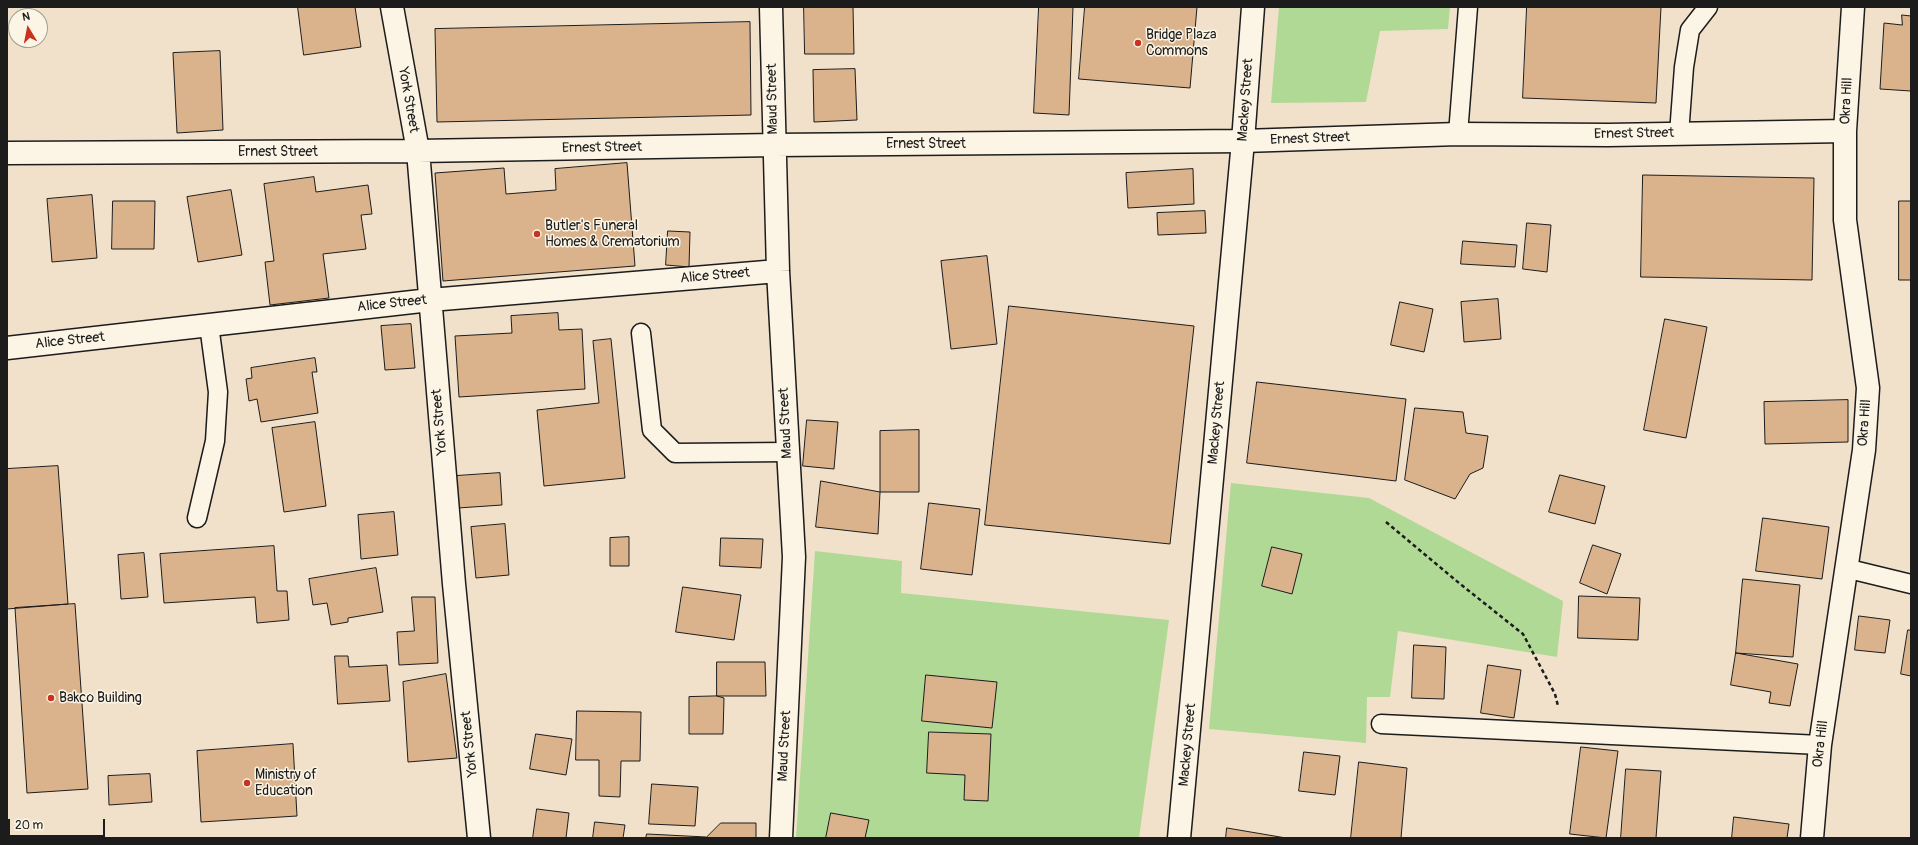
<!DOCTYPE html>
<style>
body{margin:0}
#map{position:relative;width:1918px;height:845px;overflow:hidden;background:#f2e1ca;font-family:Pangolin,sans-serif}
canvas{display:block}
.frame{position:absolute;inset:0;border:8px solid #1c1c1c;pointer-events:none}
.north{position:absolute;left:8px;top:8px;width:40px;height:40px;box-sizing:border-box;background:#fcf5e5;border:1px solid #a29e95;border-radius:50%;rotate:350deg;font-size:11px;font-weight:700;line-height:16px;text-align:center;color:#1c1c1c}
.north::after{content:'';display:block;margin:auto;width:14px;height:18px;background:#c8321e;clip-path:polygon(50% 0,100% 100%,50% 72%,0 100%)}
.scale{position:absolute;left:8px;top:819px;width:97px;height:18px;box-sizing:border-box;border:2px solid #1c1c1c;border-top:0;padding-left:5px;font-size:12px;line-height:14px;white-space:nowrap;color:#1c1c1c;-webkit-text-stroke:3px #fcf5e5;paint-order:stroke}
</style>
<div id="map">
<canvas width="1918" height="845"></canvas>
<div class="frame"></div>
<div class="north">N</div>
<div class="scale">20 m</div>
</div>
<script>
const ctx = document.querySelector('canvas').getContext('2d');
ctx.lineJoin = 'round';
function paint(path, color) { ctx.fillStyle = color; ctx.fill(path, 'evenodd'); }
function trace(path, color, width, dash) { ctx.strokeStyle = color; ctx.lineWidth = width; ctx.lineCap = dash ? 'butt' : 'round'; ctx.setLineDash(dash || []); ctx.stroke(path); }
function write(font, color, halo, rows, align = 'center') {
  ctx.font = font + ' Pangolin,sans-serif'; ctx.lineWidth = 3; ctx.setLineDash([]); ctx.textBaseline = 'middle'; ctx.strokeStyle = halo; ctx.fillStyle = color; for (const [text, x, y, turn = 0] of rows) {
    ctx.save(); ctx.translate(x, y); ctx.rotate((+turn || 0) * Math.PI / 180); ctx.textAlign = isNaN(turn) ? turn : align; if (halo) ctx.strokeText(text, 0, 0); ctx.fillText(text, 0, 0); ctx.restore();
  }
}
paint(new Path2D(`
 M1279,7H1450L1448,29L1380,31L1366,102L1271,103Z
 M1231,483L1369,498L1563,601L1557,657L1398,631L1390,697H1367L1366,743L1209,729Z
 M815,551L902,561L901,593L1169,620L1139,838H796Z`), '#b0d995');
const building = new Path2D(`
 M298,7H355L361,47L304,55Z
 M804,7H853L854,54H805Z
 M1039,7H1073L1069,115L1034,113Z
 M1085,7H1197L1190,88L1079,79Z
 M1527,7H1661L1656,103L1523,98Z
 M1902,15L1911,16V91L1880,89L1884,23L1902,25Z
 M750,22L751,115L437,122L435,29Z
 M220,51L223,130L177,133L173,53Z
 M855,69L857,120L814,122L813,70Z
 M627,163L635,266L443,281L435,173L504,168L506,194L556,190L555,169Z
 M1193,169L1194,204L1128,208L1126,173Z
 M1643,175L1814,178L1812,280L1641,277Z
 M314,177L316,192L368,185L372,214L361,215L366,249L323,254L329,298L270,305L265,262L274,261L264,184Z
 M231,190L242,255L198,262L187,197Z
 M92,195L97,258L52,262L47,199Z
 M113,201H155L154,249H112Z
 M1899,201H1911V280H1899Z
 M1205,211L1206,233L1158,235L1157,213Z
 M1527,223L1551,225L1547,272L1523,269Z
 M668,231L690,232L689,267L666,265Z
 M1463,241L1517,245L1515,267L1461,264Z
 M987,256L997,344L951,349L941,261Z
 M1498,299L1501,339L1464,342L1461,302Z
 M1400,302L1433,309L1424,352L1391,345Z
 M1009,306L1194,326L1170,544L985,525Z
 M558,313L559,330L582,329L585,389L459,397L455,336L512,333L511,316Z
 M1665,319L1707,327L1686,438L1644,430Z
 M411,324L415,368L385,370L381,326Z
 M611,339L625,478L544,486L537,410L599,403L593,341Z
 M315,358L317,372H312L318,413L261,422L257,399L249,401L246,379L252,378L251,368Z
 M1257,382L1406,399L1396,481L1247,463Z
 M1848,400V442L1765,444L1764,402Z
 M1415,408L1463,412L1466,433L1488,436L1483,468L1470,474L1455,499L1405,480Z
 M807,420L838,422L834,469L803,466Z
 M315,422L326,506L284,512L272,428Z
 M919,430V492H880V431Z
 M58,466L68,604L7,609V469Z
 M500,473L502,505L458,508L456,476Z
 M1560,475L1605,486L1595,524L1549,512Z
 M821,481L880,492L878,534L816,527Z
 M929,503L980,509L972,575L921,569Z
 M394,512L398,555L361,559L358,515Z
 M1763,518L1829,527L1822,579L1756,571Z
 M505,524L509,575L476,578L471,527Z
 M629,537V566H610V538Z
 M721,538L763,539L761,568L720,566Z
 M1593,545L1621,554L1607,594L1580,583Z
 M274,546L277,591H287L289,620L257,623L255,597L164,603L160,554Z
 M1272,547L1302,554L1292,594L1262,586Z
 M144,553L148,597L121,599L118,555Z
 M376,568L383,612L348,618V622L331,625L327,603L313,605L309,579Z
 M1743,579L1800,585L1793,657L1736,653Z
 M683,587L741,595L734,640L676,632Z
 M1579,596L1640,598L1638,640L1578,638Z
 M412,597H435L438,663L399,665L397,632L414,631Z
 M75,604L88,789L27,793L15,608Z
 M1859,616L1890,620L1885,653L1855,650Z
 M1908,630H1911V676L1901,674Z
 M1414,645L1446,647L1444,699L1412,698Z
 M1736,653L1798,664L1790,706L1769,703L1771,692L1731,685Z
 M335,656H348L349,667L387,665L390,701L338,704Z
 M717,662H765L766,696H717Z
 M1488,665L1521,670L1514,718L1481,713Z
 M446,674L457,758L408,762L403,682Z
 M926,675L997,682L992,728L922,721Z
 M717,696L724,698L723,734H689V697Z
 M577,711L641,712L640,761H621L620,797L599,796V760H576Z
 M929,732L991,734L988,801L964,800L965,775L927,773Z
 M536,734L572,739L566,775L530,769Z
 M293,744L297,816L201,822L197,751Z
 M1581,747L1618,751L1606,838L1570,834Z
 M1304,752L1340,756L1335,795L1299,791Z
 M1359,762L1407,768L1401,838H1351Z
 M1626,769L1661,771L1656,838H1621Z
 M150,774L152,802L109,805L108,776Z
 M652,784L698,787L695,826L649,824Z
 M537,809L569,813L566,838H533Z
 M831,813L869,820L865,838H826Z
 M1734,817L1789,824L1787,838H1732Z
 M595,822L625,825L623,838H593Z
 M721,823H756V838H706Z
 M1227,828L1286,838H1226Z
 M647,834L706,837V838H646Z`);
paint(building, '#dab28b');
trace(building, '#1c1c1c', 1);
const service = new Path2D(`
 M1458,134L1468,7
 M1679,134L1684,67L1690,30L1708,7
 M641,333L652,430L675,453L788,452
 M197,518L215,441L218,392L209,325
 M1845,568L1911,584
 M1381,724L1820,745`);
const minor = new Path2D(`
 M392,7L418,151L454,584L479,838
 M771,7L778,271L794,557L781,838
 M7,153L418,151L774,145L1243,141L1458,134L1608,135L1845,131
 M7,348L430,300L778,271
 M1812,838L1820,745L1864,450L1868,388L1845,220V131L1853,7`);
const secondary = new Path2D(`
 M1179,838L1243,141L1253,7`);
trace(service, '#1c1c1c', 21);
trace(minor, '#1c1c1c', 25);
trace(secondary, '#1c1c1c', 25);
trace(new Path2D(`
 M1386,522L1459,583L1523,634L1555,694L1558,706`), '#1c1c1c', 2.5, [4, 3]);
trace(service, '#fcf5e5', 18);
trace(minor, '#fcf5e5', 22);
trace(secondary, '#fcf5e5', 22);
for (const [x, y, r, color] of [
 [1138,43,4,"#c8321e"],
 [537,234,4,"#c8321e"],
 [51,698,4,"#c8321e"],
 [247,783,4,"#c8321e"]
]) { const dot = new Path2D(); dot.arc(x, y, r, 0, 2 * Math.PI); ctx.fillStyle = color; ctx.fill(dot); trace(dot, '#fcf5e5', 1.5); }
write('14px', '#1c1c1c', '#fcf5e5', [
 ["Bridge Plaza",1146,35],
 ["Commons",1146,51],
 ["Butler's Funeral",545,226],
 ["Homes & Crematorium",545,242],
 ["Bakco Building",59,698],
 ["Ministry of",255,775],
 ["Education",255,791]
], 'left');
write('14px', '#1c1c1c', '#fcf5e5', [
 ["Maud Street",773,99,-91],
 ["York Street",408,100,80],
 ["Mackey Street",1246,100,-86],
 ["Okra Hill",1847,101,-87],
 ["Ernest Street",1634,134,-1],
 ["Ernest Street",1310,139,-2],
 ["Ernest Street",926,144],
 ["Ernest Street",602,148,-1],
 ["Ernest Street",278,152],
 ["Alice Street",715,276,-5],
 ["Alice Street",392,304,-6],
 ["Alice Street",70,341,-6],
 ["York Street",440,422,-95],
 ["Maud Street",786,423,-93],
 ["Mackey Street",1217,423,-85],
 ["Okra Hill",1865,423,-86],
 ["York Street",470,744,-96],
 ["Okra Hill",1821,744,-83],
 ["Mackey Street",1188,745,-85],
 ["Maud Street",785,746,-87]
]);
</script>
